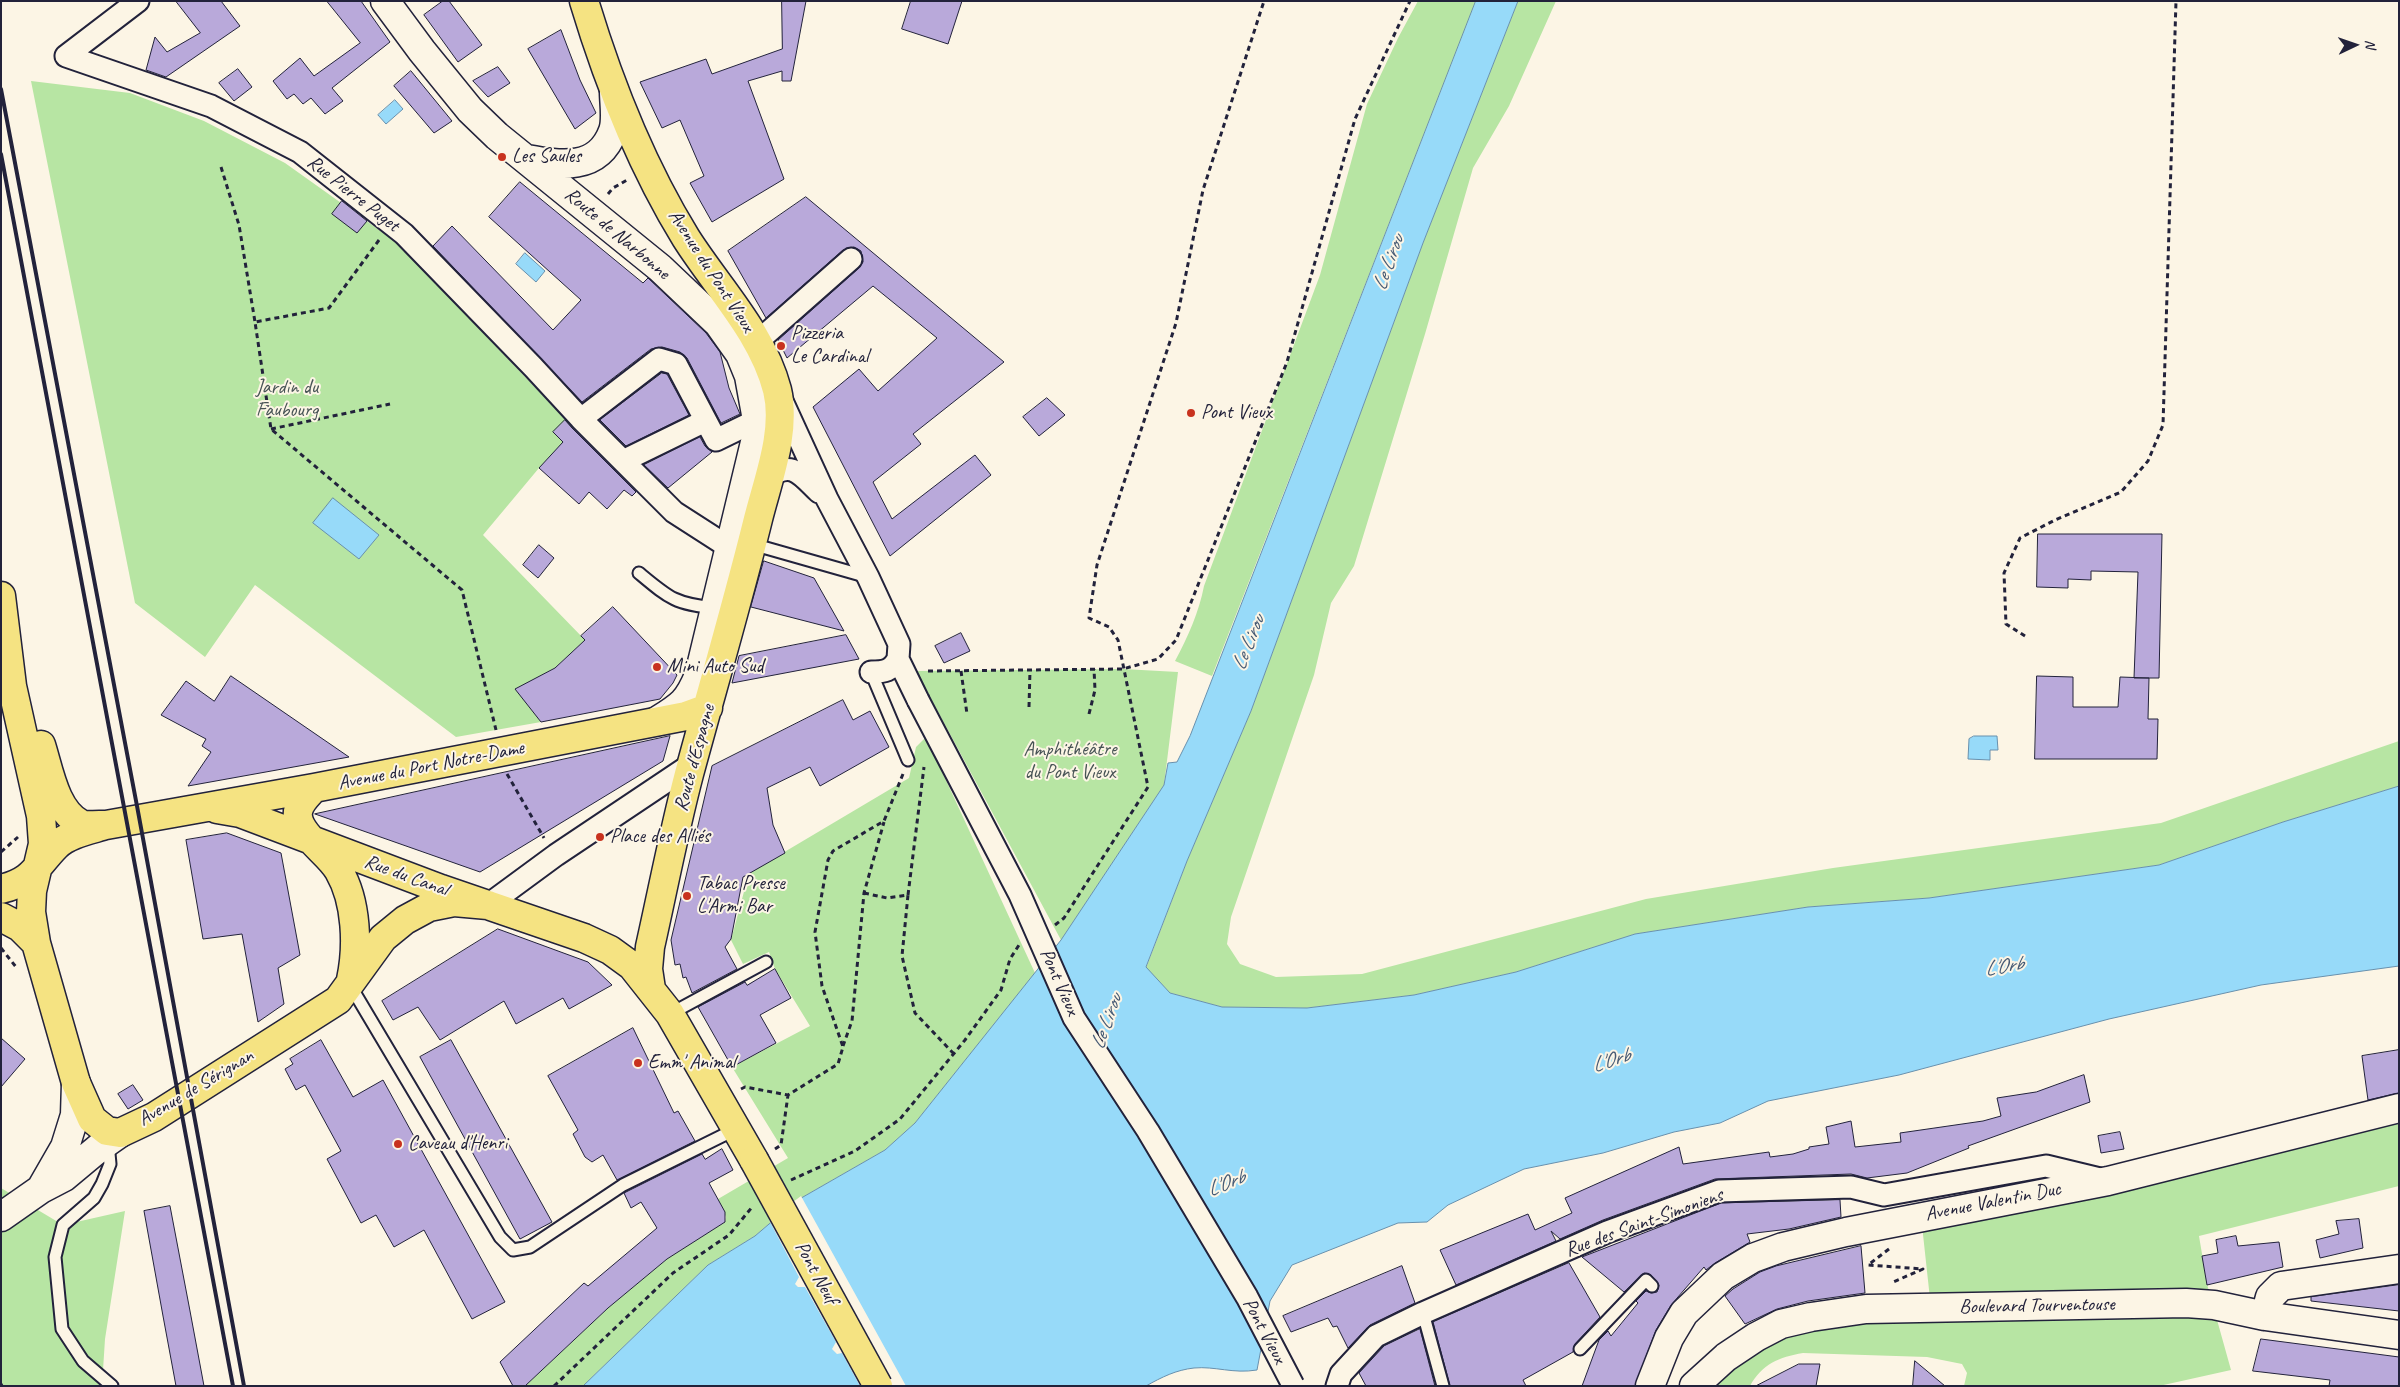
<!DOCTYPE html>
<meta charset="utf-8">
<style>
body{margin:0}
#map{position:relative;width:2400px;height:1387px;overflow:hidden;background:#fcf5e5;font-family:Caveat,sans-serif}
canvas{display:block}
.frame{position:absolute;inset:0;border:2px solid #22223b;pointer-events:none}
.north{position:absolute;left:2330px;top:20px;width:50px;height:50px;-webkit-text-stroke:4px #fcf5e5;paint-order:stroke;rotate:87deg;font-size:14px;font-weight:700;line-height:20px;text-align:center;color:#22223b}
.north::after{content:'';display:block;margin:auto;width:18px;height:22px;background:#22223b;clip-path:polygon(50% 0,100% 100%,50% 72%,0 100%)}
</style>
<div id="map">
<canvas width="2400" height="1387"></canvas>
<div class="frame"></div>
<div class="north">N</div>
</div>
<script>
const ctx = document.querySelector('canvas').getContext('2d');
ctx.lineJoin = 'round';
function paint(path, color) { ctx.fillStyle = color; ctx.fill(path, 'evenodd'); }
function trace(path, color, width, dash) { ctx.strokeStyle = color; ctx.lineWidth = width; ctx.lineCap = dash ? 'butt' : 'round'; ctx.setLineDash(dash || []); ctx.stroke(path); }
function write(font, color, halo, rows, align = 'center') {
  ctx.font = font + ' Caveat,sans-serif'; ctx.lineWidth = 4; ctx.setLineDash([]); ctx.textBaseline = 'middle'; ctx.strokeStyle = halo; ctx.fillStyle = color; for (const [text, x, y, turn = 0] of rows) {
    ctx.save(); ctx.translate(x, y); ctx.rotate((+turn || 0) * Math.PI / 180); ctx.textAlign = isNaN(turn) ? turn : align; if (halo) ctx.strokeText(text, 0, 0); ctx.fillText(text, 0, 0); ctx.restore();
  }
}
paint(new Path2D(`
 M1418,1H1476L1212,676L1175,661C1188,637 1199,612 1204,586L1320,275L1367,104L1398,38Z
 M1518,1H1556L1509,106L1473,168L1425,334L1354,566L1331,603L1314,675L1231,917L1227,944L1240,964L1276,977L1362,974L1646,899L1833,868L2161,823L2399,741V786L2283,822L2159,865L1929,898L1808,907L1635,934L1516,972L1414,995L1307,1008L1222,1007L1170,993L1146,968L1187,861L1251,711L1423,243Z
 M31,81L130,93L204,121L285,163L396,242L576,430L539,468L483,535L585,640L555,668L516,689L541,722L456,737L255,585L205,657L135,603Z
 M1123,669L1178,672L1164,785L1061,940L916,671Z
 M926,737L1035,973L915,1123L885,1150L796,1201L755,1236L708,1265L583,1386H525L608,1308L667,1259L725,1222L726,1217L718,1199L788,1158L732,1067L810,1026L775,969L769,952L743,964L731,940L749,873L909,778L916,747Z
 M2399,1108V1186L2199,1236L2207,1284L2231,1370L2159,1386H1964L1967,1373L1962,1364L1927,1357L1803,1353C1779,1357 1762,1364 1750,1386H1694L1756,1337L1931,1308L1921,1216Z
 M1,1188L63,1225L125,1211L105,1339L102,1386H1Z`), '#b7e5a3');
const water = new Path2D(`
 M1476,1H1518L1423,243L1251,711L1187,861L1146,967L1170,993L1222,1007L1307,1008L1414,995L1516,972L1635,934L1808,907L1929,898L2159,865L2283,822L2399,786V966L2261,985L2109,1019L1899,1075L1768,1101L1720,1123L1674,1132L1603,1153L1524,1169L1448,1205L1427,1222L1398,1223L1292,1265L1270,1301L1257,1370C1233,1374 1215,1366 1194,1368C1176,1370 1162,1377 1146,1386H583L708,1265L755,1236L796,1201L885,1150L915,1123L1061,940L1164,785L1168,763L1177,762L1190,736Z
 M395,100L403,109L386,124L378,115Z
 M525,253L545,271L536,282L516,264Z
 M333,498L379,535L359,559L313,523Z
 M1974,736H1997L1998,750H1990V760L1968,759L1969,739Z`);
paint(water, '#97daf9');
trace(water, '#6890ad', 1);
paint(new Path2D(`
 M801,1196L906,1386H860L842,1353L837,1354L832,1349L836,1342L805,1287H798L795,1284L799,1277L769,1220Z`), '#fcf5e5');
const building = new Path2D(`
 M176,1H221L240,26L166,77L146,70L155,37L167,52L200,33Z
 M327,1H361L390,42L332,88L343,101L325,114L311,98L303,104L294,94L287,99L273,81L300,58L314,76L360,43Z
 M443,1H449L482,45L458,62L424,15Z
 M782,1H806L791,81H782V71L748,81L784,179L712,222L690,183L704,176L680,120L662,128L640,82L706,59L712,74L782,49Z
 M911,1H962L948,44L902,29Z
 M561,30L580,80L596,113L575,129L528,49Z
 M498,67L510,83L488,97L473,81Z
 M238,69L252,87L234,101L219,83Z
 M411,71L452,121L434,133L394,86Z
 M520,182L643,283L648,278L706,333L720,352L729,388L740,414L721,423L687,358L680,352L662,347L651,349L582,402L433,246L452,226L553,330L581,300L489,217Z
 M806,197L1004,362L913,434L921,444L873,482L892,519L975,455L991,475L890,556L813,407L859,369L878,391L937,338L873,286L787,358L778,340L859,268L863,262L861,251L854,247L843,250L766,318L728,251Z
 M342,201L367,221L357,233L332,214Z
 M662,373L667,374L689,415L626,446L600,420Z
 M1047,398L1065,415L1039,436L1023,417Z
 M565,420L572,428L636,492L632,496L624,490L607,509L589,492L579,504L539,468L563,442L553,432Z
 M700,437L705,446L712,452L668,488L644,465Z
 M2038,534H2162L2159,678H2134L2138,572L2091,571V580L2068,579V588L2037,587Z
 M539,545L554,558L538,578L523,565Z
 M764,561L814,578L844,631L751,607Z
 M613,607L677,675L673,683L660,699L541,722L515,689L555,668L585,640L581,636Z
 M961,633L970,651L944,663L935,646Z
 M846,635L859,659L732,683L739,656Z
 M231,676L349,757L188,786L211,752L202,746L206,739L161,715L186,681L214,701Z
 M2037,676L2073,677V707H2118L2120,677L2149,678L2148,719H2158L2157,759H2035Z
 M843,700L853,720L870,711L889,747L820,786L810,767L767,788L773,825L785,853L743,877L731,939L725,947L737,969L692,993L686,977L683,978L680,964L675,965L671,940L712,766Z
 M670,736L663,761L480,872L315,814Z
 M227,833L281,853L300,955L278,968L284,1004L258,1022L242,934L203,939L186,840Z
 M498,929L588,962L612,985L569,1009L563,998L516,1024L504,1001L440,1040L418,1007L393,1020L382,1001Z
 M775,969L791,998L760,1015L776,1043L732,1067L698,1007L745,982L747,985Z
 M633,1028L674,1113L678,1111L695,1141L617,1180L603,1155L592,1162L585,1157L573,1134L578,1130L548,1076Z
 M1,1038L25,1059L1,1087Z
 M321,1040L353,1097L383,1080L505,1302L472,1319L424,1230L394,1247L376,1215L361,1223L327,1159L341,1151L305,1085L296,1090L285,1069L293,1064L290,1059Z
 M451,1040L552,1222L520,1239L420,1057Z
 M2399,1050V1093L2368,1100L2362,1056Z
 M2084,1075L2090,1102L1968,1146L1969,1148L1907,1173L1867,1178L1851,1174L1715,1179L1603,1220L1560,1239L1551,1231L1556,1241L1456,1285L1440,1250L1528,1214L1535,1230L1572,1213L1565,1198L1679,1147L1683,1164L1769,1152L1770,1157L1793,1154L1809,1149V1147L1829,1144L1826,1127L1851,1121L1855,1147L1901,1142L1900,1133L1983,1121L2001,1116L1997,1098L2036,1092Z
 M133,1085L143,1100L128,1109L118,1094Z
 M2120,1132L2124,1149L2101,1153L2098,1136Z
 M722,1149L733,1170L709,1183L725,1212V1222L667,1259L608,1308L525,1386H513L500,1362L584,1283L588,1286L657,1228L641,1202L631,1208L624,1193L702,1154L705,1159Z
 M1840,1200L1841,1217L1789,1229L1747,1234L1750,1242L1715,1263L1706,1270L1704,1267L1671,1305L1656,1330L1635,1386H1582L1599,1340L1608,1331L1611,1336L1638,1303L1636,1301L1646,1291L1651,1293L1657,1292L1659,1285L1651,1275L1644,1273L1624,1292L1582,1257L1721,1203Z
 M170,1206L190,1311L204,1386H176L163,1316L144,1211Z
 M2359,1219L2363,1248L2320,1258L2316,1240L2339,1234L2336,1221Z
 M2236,1236L2238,1246L2279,1242L2283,1267L2207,1285L2202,1256L2218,1253L2216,1240Z
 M1861,1246L1865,1293L1808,1301L1777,1309L1745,1324L1725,1296L1733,1289L1760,1272L1776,1266Z
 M1569,1263L1600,1317L1575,1344L1573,1352L1523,1380L1526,1386H1450L1433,1322Z
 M1402,1266L1415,1303L1370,1325L1348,1348L1337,1326L1333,1327L1328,1318L1291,1332L1283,1316Z
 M2399,1285V1311L2311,1301V1297Z
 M1420,1329L1435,1386H1366L1359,1373L1384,1346Z
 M2261,1339L2399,1357V1386H2329L2330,1380L2253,1371Z
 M1915,1361L1945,1386H1913Z
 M1799,1364H1820L1816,1386H1756Z`);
paint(building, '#b9a9da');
trace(building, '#22223b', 1);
const lane = new Path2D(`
 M766,548L868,577
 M639,573C669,598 675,604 715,608
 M871,672L908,760
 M350,985L500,1237L513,1250L530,1247L623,1185L736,1129
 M670,1014L766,962
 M108,1143L110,1164L102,1184L94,1198L63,1225L55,1257L62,1329L83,1361L112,1386
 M1423,1313L1443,1386
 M1580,1349L1646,1280L1652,1286`);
const street = new Path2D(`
 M66,56L211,106L300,152L404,234L533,367L581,419L674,512L730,548
 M66,56L138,1
 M757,342L851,259
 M782,401L827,499L868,577L899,644L898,659L918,700
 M581,419L659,359L676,364L716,440L757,420
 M623,461L705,421
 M768,478C792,459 801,475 819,492
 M871,672C885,672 891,671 898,659
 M488,905L556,855L692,764
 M1337,1386L1341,1374L1376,1336L1423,1313L1607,1232L1719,1191L1851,1187L1884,1195L2046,1166L2104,1180`);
const secondary = new Path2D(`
 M385,1L422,51L470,110L497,136L660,268L718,323L740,354L749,376L757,420L756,438L699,675C688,702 681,706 657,721
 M526,159C560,165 598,172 613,131C617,120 614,103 614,91
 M42,1187L65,1147L75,1115L76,1083
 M1,1217L41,1189L64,1177L100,1147L120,1133
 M2265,1316L2270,1297L2281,1286L2399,1269
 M1650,1386L1669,1338L1684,1313L1723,1276L1753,1258L1783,1247L1846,1232L2108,1181L2399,1108
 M1694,1386L1726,1357L1756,1337L1781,1324L1811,1317L1866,1309L2186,1303L2214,1305L2265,1316L2399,1335`);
const primary = new Path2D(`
 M584,1C609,84 641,165 686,238C717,287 762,332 777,390C787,431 768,479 758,519C737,604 712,689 689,774C674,831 663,889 650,947L648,969L651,989
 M1,596L12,686L41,816L43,844L32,891L31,912L36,943L76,1083L92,1119L107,1131L120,1133L154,1117L338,1000L383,938L405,920L429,907L454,902L488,905
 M41,745C49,770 55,811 81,824C87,826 98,825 105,825
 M314,788C307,796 296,805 298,817C300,836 330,854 339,871C357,902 358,947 351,980
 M217,809L240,813L441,889L584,938L610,950L632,966L670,1014L754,1160
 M1,889C34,881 35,867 56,846C68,834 90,830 106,825L314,788L686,716L708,708
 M1,917L20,927L36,943`);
trace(lane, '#22223b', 15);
trace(street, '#22223b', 25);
trace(secondary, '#22223b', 31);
trace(primary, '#22223b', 31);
trace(new Path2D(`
 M221,167L239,225L255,322
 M608,194L613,188L627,180
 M379,240L329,308L255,322L271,429L462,590L496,730
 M271,429L390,404
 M2025,636L2006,624L2004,573L2020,538L2055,520L2121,492L2148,461L2163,425L2176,1
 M928,671L1123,669L1158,659L1176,640L1287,362L1355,119L1410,1
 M961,671L967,714
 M1029,707L1030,670
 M1089,714L1095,690L1094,669
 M507,774L544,838
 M1,852L18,837
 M864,893L887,898L908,895L902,956L915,1013L953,1053
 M908,895L924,767
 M1055,925L1064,918L1148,787L1118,640L1109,627L1089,618L1097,565L1176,323L1203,190L1264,1
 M1,948L16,967
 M843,1046L852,1021L864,893L884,822
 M741,1089L745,1087L788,1095L838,1064L843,1047L822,986L815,932L828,860L833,851L884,821L903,774
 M775,1149L781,1145L788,1095
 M791,1180L855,1151L900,1119L965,1040L1001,990L1010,959L1019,945
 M1889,1249L1868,1265L1923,1269L1891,1283
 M1,1384L2,1386
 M554,1386L673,1273L729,1235L753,1206`), '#22223b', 3, [5, 4]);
trace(lane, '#fcf5e5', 11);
trace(street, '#fcf5e5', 21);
trace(secondary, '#fcf5e5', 28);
trace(primary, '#f5e382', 28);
trace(new Path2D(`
 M1,89L137,806L244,1386
 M1,154L233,1386`), '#22223b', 4);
const streetBridge = new Path2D(`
 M918,700L1020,895L1074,1018L1148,1131L1247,1297L1293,1385`);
const primaryBridge = new Path2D(`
 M754,1160L878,1386`);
trace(streetBridge, '#22223b', 25, []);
trace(primaryBridge, '#22223b', 31, []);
trace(streetBridge, '#fcf5e5', 21);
trace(primaryBridge, '#f5e382', 28);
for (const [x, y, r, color] of [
 [502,157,5,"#c8321e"],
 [781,346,5,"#c8321e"],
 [1191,413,5,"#c8321e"],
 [657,667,5,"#c8321e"],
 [600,837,5,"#c8321e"],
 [687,896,5,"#c8321e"],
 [638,1063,5,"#c8321e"],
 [398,1144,5,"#c8321e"]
]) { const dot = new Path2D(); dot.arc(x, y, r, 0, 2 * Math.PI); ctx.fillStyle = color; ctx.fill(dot); trace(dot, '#fcf5e5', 2); }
write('20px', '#22223b', '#fcf5e5', [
 ["Les Saules",512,157],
 ["Pizzeria",791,334],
 ["Le Cardinal",791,357],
 ["Pont Vieux",1201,413],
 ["Mini Auto Sud",667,667],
 ["Place des Alliés",610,837],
 ["Tabac Presse",697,884],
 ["L'Armi Bar",697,907],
 ["Emm' Animal",648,1063],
 ["Caveau d'Henri",408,1144]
], 'left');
write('20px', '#22223b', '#fcf5e5', [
 ["Rue Pierre Puget",353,194,38],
 ["Route de Narbonne",617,234,40],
 ["Avenue du Pont Vieux",711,271,57],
 ["Route d'Espagne",695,758,-75],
 ["Avenue du Port Notre-Dame",431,766,-11],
 ["Rue du Canal",406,876,20],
 ["Pont Vieux",1059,982,66],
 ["Avenue de Sérignan",196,1088,-31],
 ["Avenue Valentin Duc",1993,1202,-11],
 ["Rue des Saint-Simoniens",1644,1223,-20],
 ["Pont Neuf",816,1273,61],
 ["Boulevard Tourventouse",2037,1306,-1],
 ["Pont Vieux",1264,1331,62]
]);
write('20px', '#475355', '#fcf5e5', [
 ["Jardin du",287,388],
 ["Faubourg",287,411],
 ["Amphithéâtre",1070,750],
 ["du Pont Vieux",1070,773]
]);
write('italic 21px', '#455974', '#fcf5e5', [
 ["Le Lirou",1389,263,-70],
 ["Le Lirou",1249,643,-68],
 ["L'Orb",2004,967,-9],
 ["Le Lirou",1107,1022,-70],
 ["L'Orb",1611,1061,-17],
 ["L'Orb",1226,1184,-22]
]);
</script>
